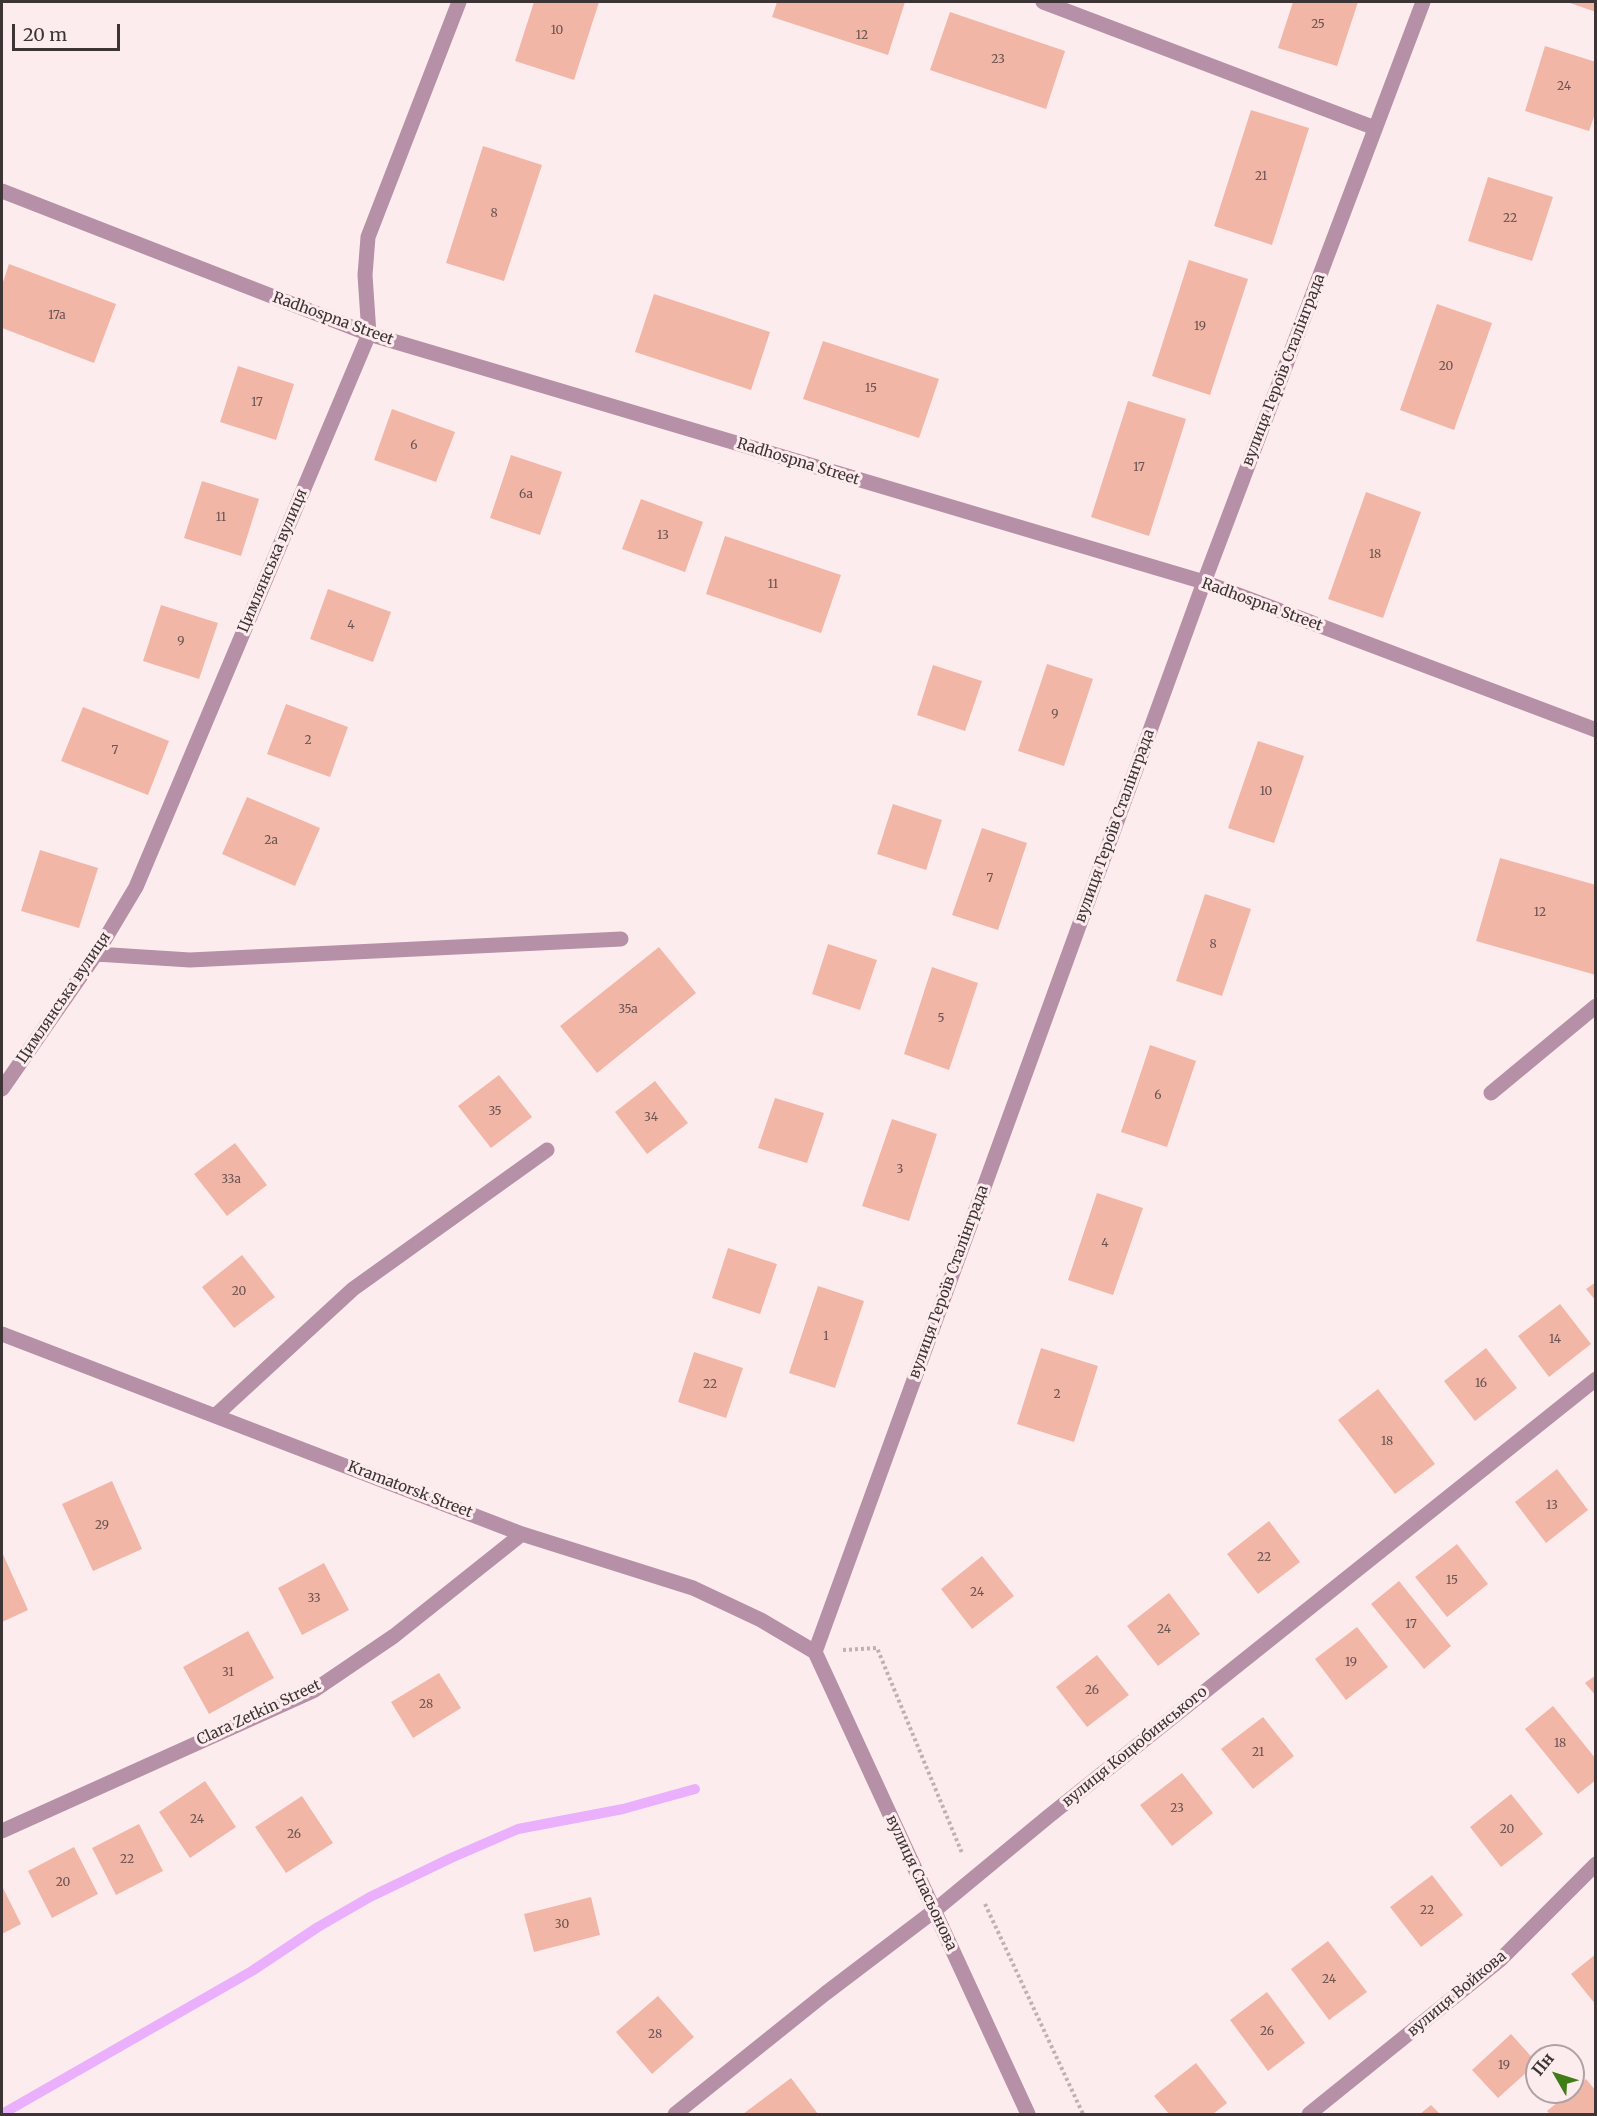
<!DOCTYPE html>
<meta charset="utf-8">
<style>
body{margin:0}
#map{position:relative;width:1597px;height:2116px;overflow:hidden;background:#fdecee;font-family:Merriweather,serif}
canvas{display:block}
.frame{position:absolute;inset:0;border:3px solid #3c3435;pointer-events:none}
.north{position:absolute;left:1525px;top:2044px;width:60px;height:60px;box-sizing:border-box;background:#fdecee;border:2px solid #b0a2a4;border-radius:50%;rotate:309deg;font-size:16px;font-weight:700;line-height:24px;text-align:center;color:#3c3435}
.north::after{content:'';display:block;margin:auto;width:21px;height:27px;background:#407d19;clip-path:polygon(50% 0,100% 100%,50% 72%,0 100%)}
.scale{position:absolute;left:12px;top:24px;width:108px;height:27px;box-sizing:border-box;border:3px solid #3c3435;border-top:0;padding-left:8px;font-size:18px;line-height:21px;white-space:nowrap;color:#3c3435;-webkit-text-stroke:4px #fdecee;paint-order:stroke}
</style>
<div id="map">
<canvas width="1597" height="2116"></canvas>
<div class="frame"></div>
<div class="north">Пн</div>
<div class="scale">20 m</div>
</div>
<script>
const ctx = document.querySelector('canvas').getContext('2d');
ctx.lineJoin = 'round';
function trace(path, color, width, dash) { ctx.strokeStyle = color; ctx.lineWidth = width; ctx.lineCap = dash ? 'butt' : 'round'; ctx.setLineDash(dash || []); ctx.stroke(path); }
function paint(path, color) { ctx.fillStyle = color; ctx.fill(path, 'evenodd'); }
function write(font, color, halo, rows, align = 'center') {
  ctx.font = font + ' Merriweather,serif'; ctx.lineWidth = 6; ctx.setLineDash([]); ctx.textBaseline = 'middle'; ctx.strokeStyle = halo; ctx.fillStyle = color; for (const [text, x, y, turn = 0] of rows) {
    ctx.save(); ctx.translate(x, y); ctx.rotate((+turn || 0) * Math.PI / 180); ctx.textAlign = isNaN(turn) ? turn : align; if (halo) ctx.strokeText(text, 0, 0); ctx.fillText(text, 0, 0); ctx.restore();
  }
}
trace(new Path2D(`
 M2,2114L252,1971L318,1927L370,1897L451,1858L518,1829L623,1809L695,1789`), '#eaaffd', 10);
paint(new Path2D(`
 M534,2H599L574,80L515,61Z
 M777,2H905L888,55L772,17Z
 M1293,2H1358L1337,66L1278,48Z
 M1567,2H1596V12Z
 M950,12L1065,51L1046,109L930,70Z
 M1545,46L1596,62V111L1589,131L1525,111Z
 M1251,110L1309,128L1272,245L1214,226Z
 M483,146L542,165L504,281L446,263Z
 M1488,177L1553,197L1532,261L1468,241Z
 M1189,260L1248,279L1210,395L1152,376Z
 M9,264L116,304L94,363L2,328V285Z
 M654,294L770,332L751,390L635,352Z
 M1437,304L1492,323L1454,430L1400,410Z
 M823,341L939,379L919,438L803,399Z
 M238,366L294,384L276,440L220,422Z
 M1128,401L1186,419L1149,536L1091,517Z
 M392,409L455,432L436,482L374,460Z
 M511,455L562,472L540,535L490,518Z
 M202,481L259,499L241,556L184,538Z
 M1366,492L1421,512L1383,618L1328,599Z
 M641,499L703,522L685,572L622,549Z
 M725,536L841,575L821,633L706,594Z
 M328,589L391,612L373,662L310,639Z
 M161,605L218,623L199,679L143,661Z
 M1047,664L1093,679L1064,766L1018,751Z
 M933,665L982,681L965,731L917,715Z
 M286,704L348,727L330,777L267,754Z
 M83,707L169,741L148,795L61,761Z
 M1258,741L1304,756L1274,843L1228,828Z
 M247,797L320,828L295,886L222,854Z
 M893,804L942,820L926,870L877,854Z
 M982,828L1027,843L998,930L952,915Z
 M40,850L98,868L79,928L21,911Z
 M1500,858L1596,885V975L1476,941Z
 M1205,894L1251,909L1222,996L1176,981Z
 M828,944L877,960L860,1010L812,994Z
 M659,947L696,993L597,1073L560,1026Z
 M932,967L978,983L949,1070L904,1054Z
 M1150,1045L1196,1061L1167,1147L1121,1132Z
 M499,1075L532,1117L491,1148L458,1106Z
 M655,1081L688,1123L647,1154L615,1112Z
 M775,1098L824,1113L807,1163L758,1148Z
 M892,1119L937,1134L909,1221L862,1206Z
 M235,1143L267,1185L227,1216L194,1174Z
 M1097,1193L1143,1208L1113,1295L1068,1280Z
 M728,1248L777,1264L760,1314L712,1298Z
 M242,1255L275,1297L234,1328L202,1287Z
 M1596,1282V1301L1586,1289Z
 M818,1286L864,1301L835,1388L789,1373Z
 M1560,1304L1591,1344L1549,1377L1518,1336Z
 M1041,1348L1098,1366L1074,1442L1017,1424Z
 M1486,1348L1517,1388L1475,1421L1444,1381Z
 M694,1352L743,1368L726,1418L678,1402Z
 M1378,1389L1435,1464L1395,1494L1338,1420Z
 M1557,1469L1588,1510L1546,1543L1515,1502Z
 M112,1481L142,1549L93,1571L62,1504Z
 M1269,1521L1300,1562L1258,1594L1227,1554Z
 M1457,1544L1488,1584L1447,1617L1415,1577Z
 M2,1552L28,1610L2,1622Z
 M982,1556L1014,1596L972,1629L941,1589Z
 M324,1563L349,1610L302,1635L278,1588Z
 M1399,1581L1451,1646L1424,1669L1371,1604Z
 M1169,1593L1200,1634L1158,1666L1127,1626Z
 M1357,1627L1388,1667L1346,1700L1315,1659Z
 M248,1631L274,1678L209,1714L183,1667Z
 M1097,1655L1129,1695L1087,1727L1056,1687Z
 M439,1673L461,1708L413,1738L391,1702Z
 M1596,1675V1696L1585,1683Z
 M1553,1706L1596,1759V1780L1578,1794L1525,1729Z
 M1263,1717L1294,1756L1253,1789L1221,1749Z
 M1182,1773L1213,1813L1172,1846L1140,1805Z
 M205,1781L236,1827L190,1858L159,1812Z
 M1511,1794L1543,1834L1501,1867L1470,1827Z
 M302,1796L333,1843L286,1873L255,1827Z
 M139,1824L163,1871L116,1895L92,1848Z
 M74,1847L98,1894L52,1918L28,1871Z
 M1432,1875L1463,1915L1421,1947L1390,1907Z
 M2,1886L21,1924L2,1934Z
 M591,1897L600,1935L534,1952L524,1914Z
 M1328,1941L1367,1992L1329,2020L1291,1969Z
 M1596,1954V2005L1571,1974Z
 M1267,1992L1305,2043L1268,2071L1230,2020Z
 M658,1996L694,2037L652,2074L616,2032Z
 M1511,2034L1537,2063L1498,2098L1472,2070Z
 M1196,2063L1227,2103L1213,2114H1169L1154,2096Z
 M791,2078L818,2114H743Z
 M1586,2079L1596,2091V2114H1550L1547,2111L1570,2092H1573V2090Z
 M1431,2105L1440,2114H1420Z`), '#f2b6a7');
trace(new Path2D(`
 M843,1650L877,1648L962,1853
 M985,1904L1083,2114`), '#bfb1b3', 4, [3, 3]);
trace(new Path2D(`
 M1043,2L1375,128
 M2,191L369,334L1204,582L1596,730
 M96,954L190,960L621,939
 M2,1089L96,954L136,887L369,334L365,275L368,237L459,2
 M1491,1093L1596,1006
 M2,1334L522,1534L693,1588L761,1620L815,1652
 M216,1415L353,1289L547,1150
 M815,1652L1204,582L1423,2
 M815,1652L1028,2114
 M2,1831L313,1691L394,1636L522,1534
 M675,2114L826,1993L934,1911L1049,1816L1596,1379
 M1309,2114L1500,1960L1596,1864`), '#b690a6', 15);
write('12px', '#6a5452', null, [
 ["25",1318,25],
 ["10",557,31],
 ["12",862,36],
 ["23",998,60],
 ["24",1564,87],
 ["21",1261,177],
 ["8",494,214],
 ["22",1510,219],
 ["17а",57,316],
 ["19",1200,327],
 ["20",1446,367],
 ["15",871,389],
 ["17",257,403],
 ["6",414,446],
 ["17",1139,468],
 ["6а",526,495],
 ["11",221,518],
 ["13",663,536],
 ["18",1375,555],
 ["11",773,585],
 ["4",351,626],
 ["9",181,642],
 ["9",1055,715],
 ["2",308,741],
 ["7",115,751],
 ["10",1266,792],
 ["2а",271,841],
 ["7",990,879],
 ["12",1540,913],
 ["8",1213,945],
 ["35а",628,1010],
 ["5",941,1019],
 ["6",1158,1096],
 ["35",495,1112],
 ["34",651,1118],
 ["3",900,1170],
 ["33а",231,1180],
 ["4",1105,1244],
 ["20",239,1292],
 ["1",826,1337],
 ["14",1555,1340],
 ["16",1481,1384],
 ["22",710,1385],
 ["2",1057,1395],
 ["18",1387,1442],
 ["13",1552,1506],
 ["29",102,1526],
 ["22",1264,1558],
 ["15",1452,1581],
 ["24",977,1593],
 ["33",314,1599],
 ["17",1411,1625],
 ["24",1164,1630],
 ["19",1351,1663],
 ["31",228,1673],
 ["26",1092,1691],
 ["28",426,1705],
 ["18",1560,1744],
 ["21",1258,1753],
 ["23",1177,1809],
 ["24",197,1820],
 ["20",1507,1830],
 ["26",294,1835],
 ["22",127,1860],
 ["20",63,1883],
 ["22",1427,1911],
 ["30",562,1925],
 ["24",1329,1980],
 ["26",1267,2032],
 ["28",655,2035],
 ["19",1504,2066]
]);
write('15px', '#3c3435', '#fdecee', [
 ["Radhospna Street",333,319,20],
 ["вулиця Героїв Сталінграда",1284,370,-69],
 ["Radhospna Street",798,462,17],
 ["Цимлянська вулиця",273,561,-67],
 ["Radhospna Street",1262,605,20],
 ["вулиця Героїв Сталінграда",1115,826,-70],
 ["Цимлянська вулиця",64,998,-56],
 ["вулиця Героїв Сталінграда",949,1282,-70],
 ["Kramatorsk Street",410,1490,21],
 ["Clara Zetkin Street",259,1713,-25],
 ["вулиця Коцюбинського",1135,1747,-39],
 ["вулиця Спасьонова",921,1883,65],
 ["вулиця Войкова",1457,1994,-40]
]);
</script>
